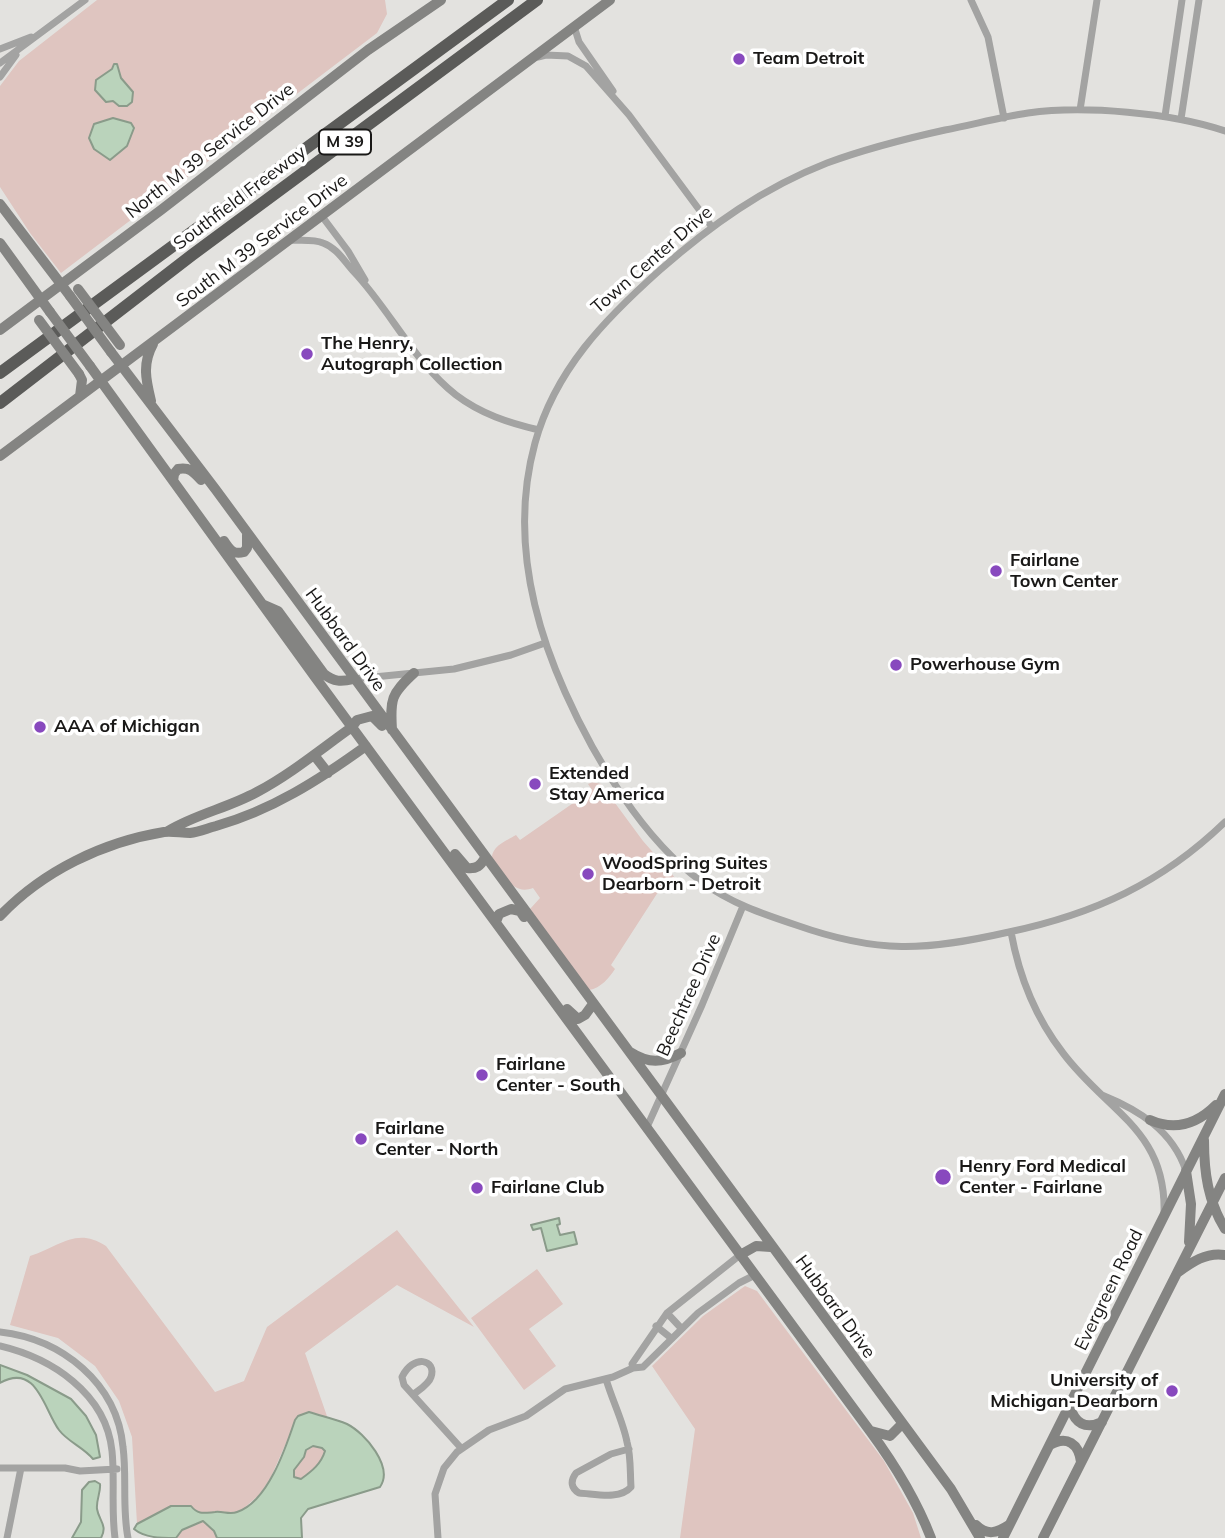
<!DOCTYPE html>
<style>
body{margin:0}
canvas{display:block;background:#e3e2df}
</style>
<canvas width="1225" height="1538"></canvas>
<script>
const ctx = document.querySelector('canvas').getContext('2d');
ctx.lineJoin = 'round';
function paint(path, color) { ctx.fillStyle = color; ctx.fill(path, 'evenodd'); }
function trace(path, color, width, dash) { ctx.strokeStyle = color; ctx.lineWidth = width; ctx.lineCap = dash ? 'butt' : 'round'; ctx.setLineDash(dash || []); ctx.stroke(path); }
function write(font, color, halo, rows, align = 'center') {
  ctx.font = font + ' Mulish,sans-serif'; ctx.lineWidth = 7; ctx.setLineDash([]); ctx.textBaseline = 'middle'; ctx.strokeStyle = halo; ctx.fillStyle = color; for (const [text, x, y, turn = 0] of rows) {
    ctx.save(); ctx.translate(x, y); ctx.rotate((+turn || 0) * Math.PI / 180); ctx.textAlign = isNaN(turn) ? turn : align; if (halo) ctx.strokeText(text, 0, 0); ctx.fillText(text, 0, 0); ctx.restore();
  }
}
paint(new Path2D(`
 M97,0H385L387,14L377,33L61,273L30,233L0,187V86L19,61Z
 M593,782L601,784L643,841L658,858V864L663,869H668L675,878L666,893L660,889L611,965L615,969C609,978 601,988 589,990L530,909L540,898L533,888C512,896 503,873 492,858C492,846 506,841 516,835L520,840L592,790L588,784Z
 M397,1230L474,1327L397,1285L305,1353L328,1419C318,1416 309,1411 298,1416L271,1477L260,1494L243,1509L235,1513L216,1512L207,1514L171,1506L137,1524L132,1437L119,1401L95,1366L58,1338L10,1325L30,1256C59,1247 76,1226 106,1246L215,1392L244,1381L267,1327Z
 M537,1269L563,1304L529,1329L556,1366L524,1390L471,1318Z
 M745,1286L757,1291L884,1461L913,1513L921,1538H680L695,1429L652,1366L703,1316Z
 M313,1446L322,1448L326,1451C320,1464 312,1471 301,1479L294,1477C292,1469 304,1449 313,1446Z
 M203,1521L214,1531L217,1538H176L182,1530Z`), '#dfc5c0');
const water = new Path2D(`
 M114,64H117L121,78L133,92L132,102L127,106H119L113,101L106,102L95,90L96,80L112,69Z
 M113,118L131,123L134,128L127,146L110,160L94,149L89,138L94,124Z
 M559,1218L560,1224L557,1225L560,1235L574,1232L577,1244L547,1251L541,1228L533,1230L531,1225Z
 M0,1365L27,1375L71,1399L86,1416L96,1435L100,1457L93,1459C83,1447 68,1442 59,1430C44,1410 37,1362 0,1383Z
 M309,1412C321,1416 335,1419 347,1424C365,1433 394,1467 380,1487L308,1509L301,1518L302,1538H217L214,1531L203,1521L182,1530L176,1538C160,1538 145,1538 134,1529L137,1524L171,1506H191C198,1515 204,1513 215,1512C223,1511 230,1515 237,1512C268,1502 286,1447 295,1420L298,1416ZM313,1446L322,1448L325,1451C321,1464 312,1471 301,1479L294,1477V1470L304,1457L306,1450Z
 M95,1481L100,1484C101,1492 96,1500 97,1509C99,1521 108,1525 101,1538H72L81,1522L82,1490L89,1482Z`);
paint(water, '#bad3bb');
trace(water, '#8a9b8a', 2);
trace(new Path2D(`
 M971,0L988,37L1004,118
 M574,26L579,42L613,91
 M0,49L31,37
 M538,57L546,55L568,56L586,66L629,115L712,227
 M0,63L85,0
 M0,77L16,55
 M1080,110L1097,0
 M1165,116L1182,0
 M1181,119L1199,0
 M1225,131C1172,113 1084,105 1028,113C1000,117 972,125 945,130C904,139 865,149 827,163C763,188 711,225 660,270C605,319 555,370 535,443C512,527 530,614 565,692C594,757 643,840 702,882C730,903 763,914 796,925C878,954 925,951 1009,932C1094,914 1162,883 1225,822
 M321,215L348,251L365,280
 M291,240C301,241 313,239 323,243C337,248 344,261 354,272C390,310 414,362 456,395C481,414 509,423 539,430
 M354,679L454,669L511,655L545,643
 M1011,932C1019,976 1035,1017 1063,1053C1107,1112 1167,1130 1164,1214
 M1102,1095C1139,1110 1173,1131 1186,1171
 M647,1127L702,1005L743,906
 M667,1313L681,1328
 M656,1326L671,1338
 M0,1332C62,1339 117,1383 123,1447C127,1477 122,1508 128,1538
 M0,1346C51,1358 106,1393 112,1451C115,1480 111,1509 115,1538
 M633,1368L632,1364L667,1313L740,1255
 M606,1379C612,1400 623,1421 627,1442C631,1456 630,1472 631,1487C620,1500 596,1494 579,1493C571,1488 570,1481 576,1473L611,1454L629,1449
 M414,1394C419,1390 429,1384 431,1377C437,1359 413,1354 402,1377L404,1385L461,1448
 M0,1468H65L80,1471L117,1469
 M7,1538L21,1468
 M438,1538L435,1494L444,1468L457,1452L489,1430L526,1416L565,1389L613,1377L633,1368L643,1367L698,1313L739,1283L755,1275`), '#a3a3a2', 7);
trace(new Path2D(`
 M0,204L70,296
 M0,243L50,312
 M0,330L161,210L368,50L441,0
 M111,352L216,490L951,1489L980,1538
 M90,366L315,677L870,1431C895,1465 916,1499 931,1538
 M79,374L82,380L80,396
 M151,401C146,380 142,364 153,344
 M0,456L610,0
 M173,481L174,474L178,469C189,467 193,471 201,480
 M224,541C230,550 233,555 244,552L247,548V535
 M262,604L278,611L324,674C334,682 341,682 354,679
 M392,730C390,699 391,694 414,673
 M314,755L328,773
 M168,831C196,814 228,808 257,792C291,774 321,749 352,727L357,720L372,716L382,726
 M455,854L467,868C477,869 480,866 485,858
 M0,916C43,871 103,842 164,832C173,831 181,833 190,833C199,832 208,828 216,826C272,810 319,780 366,746
 M496,922L499,914L511,909L520,911L524,917
 M567,1009L578,1019L585,1015L593,1004
 M630,1052C649,1064 662,1063 681,1053
 M1150,1120C1175,1131 1197,1124 1216,1105
 M1204,1140C1204,1173 1208,1201 1225,1229
 M1186,1171L1191,1204L1189,1242
 M740,1255L756,1246L771,1247
 M1177,1273C1192,1262 1206,1252 1225,1255
 M1070,1407C1075,1423 1085,1430 1102,1422
 M871,1431L890,1436L902,1424
 M1050,1445C1067,1435 1079,1444 1081,1462
 M976,1525C987,1536 997,1533 1009,1525
 M1003,1538L1225,1094
 M1043,1538L1225,1178`), '#848482', 10);
trace(new Path2D(`
 M0,373L508,0
 M0,403L192,255L537,0`), '#5b5b59', 12);
trace(new Path2D(`
 M78,289L120,345
 M70,296L111,352
 M50,312L90,366
 M39,320L79,374`), '#848482', 10);
for (const [x, y, r, color] of [
 [739,59,7,"#8849be"],
 [307,354,7,"#8849be"],
 [996,571,7,"#8849be"],
 [896,665,7,"#8849be"],
 [40,727,7,"#8849be"],
 [535,784,7,"#8849be"],
 [588,874,7,"#8849be"],
 [482,1075,7,"#8849be"],
 [361,1139,7,"#8849be"],
 [943,1177,9,"#8849be"],
 [477,1188,7,"#8849be"],
 [1172,1391,7,"#8849be"]
]) { const dot = new Path2D(); dot.arc(x, y, r, 0, 2 * Math.PI); ctx.fillStyle = color; ctx.fill(dot); trace(dot, '#fff', 2.5); }
for (const [x, y, w] of [
 [345,142,52]
]) { const box = new Path2D(); box.roundRect(x - w / 2, y - 12.5, w, 25, 5); ctx.fillStyle = '#fff'; ctx.fill(box); trace(box, '#191817', 2); }
write('bold 16px', '#191817', null, [
 ["M 39",345,142]
]);
write('bold 18px', '#191817', '#fff', [
 ["Team Detroit",753,59],
 ["The Henry,",321,344],
 ["Autograph Collection",321,365],
 ["Fairlane",1010,561],
 ["Town Center",1010,582],
 ["Powerhouse Gym",910,665],
 ["AAA of Michigan",54,727],
 ["Extended",549,774],
 ["Stay America",549,795],
 ["WoodSpring Suites",602,864],
 ["Dearborn - Detroit",602,885],
 ["Fairlane",496,1065],
 ["Center - South",496,1086],
 ["Fairlane",375,1129],
 ["Center - North",375,1150],
 ["Henry Ford Medical",959,1167],
 ["Center - Fairlane",959,1188],
 ["Fairlane Club",491,1188],
 ["University of",1158,1381,"right"],
 ["Michigan-Dearborn",1158,1402,"right"]
], 'left');
write('18px', '#191817', '#fff', [
 ["North M 39 Service Drive",210,151,-38],
 ["Southfield Freeway",240,198,-37],
 ["South M 39 Service Drive",262,241,-37],
 ["Town Center Drive",652,260,-41],
 ["Hubbard Drive",345,640,54],
 ["Beechtree Drive",689,995,-66],
 ["Evergreen Road",1109,1290,-64],
 ["Hubbard Drive",835,1307,54]
]);
</script>
